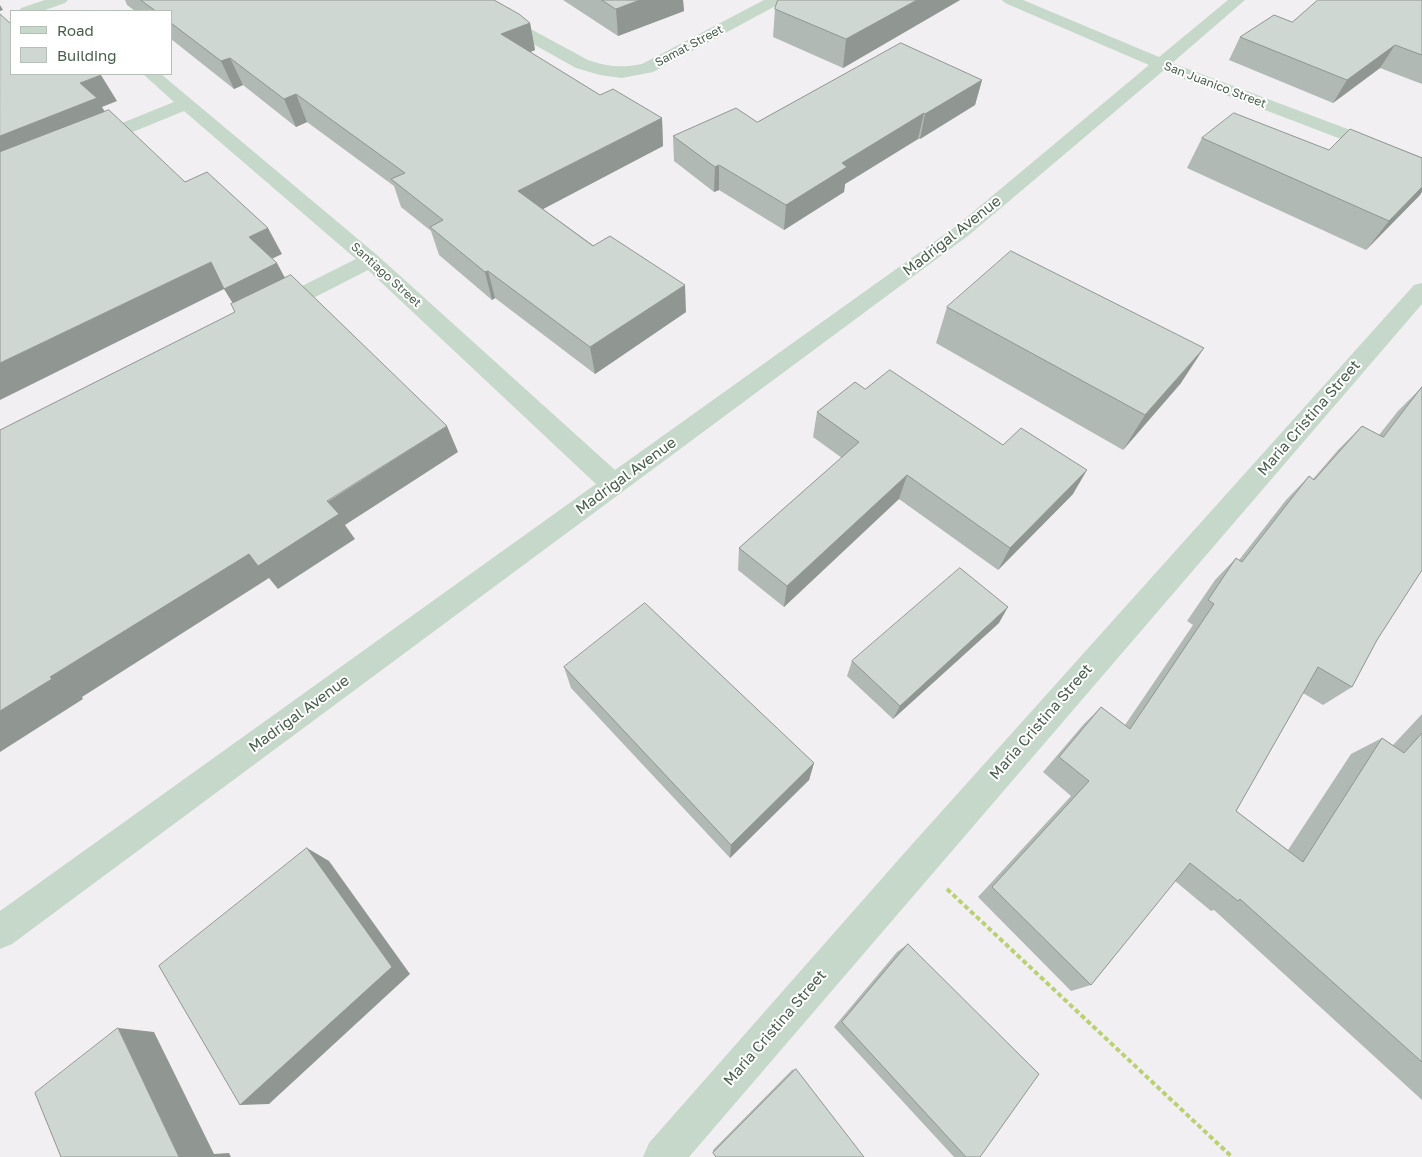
<!DOCTYPE html>
<style>
body{margin:0}
#map{position:relative;width:1422px;height:1157px;overflow:hidden;background:#f1eff2;font-family:"Golos Text",sans-serif}
canvas{display:block}
.legend{position:absolute;left:10px;top:10px;width:162px;height:65px;box-sizing:border-box;background:#fff;border:1px solid #b5bfb7;margin:0;padding:6px 9px;list-style:none;font-size:15px;color:#475e4b}
.legend li{display:flex;align-items:center;gap:10px;height:25px}
.legend b{width:25px;border:1px solid #b5bfb7}
</style>
<div id="map">
<canvas width="1422" height="1157"></canvas>
<ul class="legend">
<li><b style="height:6px;background:#c5d8c9"></b>Road</li>
<li><b style="height:14px;background:#ced7d1"></b>Building</li>
</ul>
</div>
<script>
const ctx = document.querySelector('canvas').getContext('2d');
ctx.lineJoin = 'round';
function trace(path, color, width, dash) { ctx.strokeStyle = color; ctx.lineWidth = width; ctx.lineCap = dash ? 'butt' : 'round'; ctx.setLineDash(dash || []); ctx.stroke(path); }
function paint(path, color) { ctx.fillStyle = color; ctx.fill(path, 'evenodd'); }
function write(font, color, halo, rows, align = 'center') {
  ctx.font = font + ' "Golos Text",sans-serif'; ctx.lineWidth = 4; ctx.setLineDash([]); ctx.textBaseline = 'middle'; ctx.strokeStyle = halo; ctx.fillStyle = color; for (const [text, x, y, turn = 0] of rows) {
    ctx.save(); ctx.translate(x, y); ctx.rotate((+turn || 0) * Math.PI / 180); ctx.textAlign = isNaN(turn) ? turn : align; if (halo) ctx.strokeText(text, 0, 0); ctx.fillText(text, 0, 0); ctx.restore();
  }
}
trace(new Path2D(`
 M947,889L1232,1157`), '#bad173', 4, [5, 3]);
paint(new Path2D(`
 M45,0H68L65,3L42,11H19L21,8Z
 M457,0H477L588,60C609,67 621,68 642,64L764,0H784L781,3L653,72L622,78L600,75L576,68L460,3Z
 M1002,0H1023L1159,57L1228,0H1245L1172,63L1422,157V170L1163,71L969,235L12,944L0,949V911L596,484L368,270L284,313L276,315L268,313L265,308L268,303L356,259L184,111L101,145L94,147L87,145L85,141L87,137L174,102L143,74H161L377,255L615,470L955,227L1149,65L1005,3Z
 M1422,283V304L689,1157H643L649,1143L907,850L1414,285Z`), '#c5d8c9');
paint(new Path2D(`
 M125,0H494L530,23L535,50L530,52L600,95L662,118L663,146L543,209L686,312L595,374L495,298L492,300L439,255L431,231L401,207L394,186L307,122L296,127L243,85L234,89L171,39V11H135L127,5Z
 M563,0H683L684,11L618,36Z
 M960,0L843,68L773,37L775,9Z
 M1422,0V84L1380,68L1333,103L1229,60L1240,37L1292,22Z
 M982,80L975,105L920,139H918L845,184L844,192L784,230L719,190L714,192L674,161L673,136L757,122Z
 M1202,138L1420,195L1366,250L1187,168Z
 M947,307L1181,383L1123,450L936,343Z
 M1422,387L1377,640L1352,687L1323,705L1303,693L1236,811L1288,850L1351,754L1382,738L1393,745L1422,714V1100L1214,910L1211,911L1175,881L1091,985L1071,991L978,897L1071,796L1043,772L1083,725L1101,707L1125,725L1193,625L1187,621L1215,580L1236,558L1239,560L1286,500L1309,476L1313,479L1338,450L1362,426L1379,435L1398,411Z
 M865,389L1073,494L998,570L899,499L784,607L738,570L739,548L842,458L813,437L817,412Z
 M999,623L893,719L847,676L852,661Z
 M564,667L814,763L809,780L730,858L571,688Z
 M908,944L980,1157H954L834,1027L897,952Z
 M796,1069L713,1153V1150L792,1070Z`), '#b1b9b4');
paint(new Path2D(`
 M640,0H683L684,11L618,36L616,9Z
 M917,0H960L843,68L846,39Z
 M0,5L3,10L0,11Z
 M530,23L535,50L506,62L501,34Z
 M1395,45L1380,68L1333,103L1347,80Z
 M230,58L243,85L234,89L221,61Z
 M101,75L117,101L102,107L113,125L0,170V136L80,83Z
 M982,80L975,105L920,139L925,114Z
 M296,94L307,122L296,127L284,99Z
 M924,113L918,139L845,184L844,192L784,230L786,205L842,163Z
 M662,118L663,146L524,219L518,191Z
 M719,165V190L714,192L715,167Z
 M1422,187V192L1420,195L1366,250L1389,221Z
 M268,228L282,254L263,263L249,237Z
 M211,262L277,263L291,289L240,315L224,289L0,400V363Z
 M488,271L495,298L492,300L485,272Z
 M685,285L686,312L595,374L590,347Z
 M1204,348L1181,383L1123,450L1145,415Z
 M447,426L458,452L345,525L355,539L278,589L269,578L82,697L83,699L0,752V711L50,677Z
 M1087,470L1073,494L998,570L1010,548Z
 M907,475L899,499L784,607L787,586Z
 M1008,607L999,623L893,719L900,706Z
 M814,763L809,780L730,858L731,845Z
 M307,848L329,861L410,974L269,1104L240,1105Z
 M118,1028L154,1032L214,1154L229,1153L231,1157H179Z`), '#909692');
const building = new Path2D(`
 M141,0H494L519,14L530,23L501,34L600,95L613,89L662,118L518,191L593,246L610,236L685,285L590,347L488,271L485,272L430,227L443,220L391,179L405,173L296,94L284,99L230,58L221,61L171,23V11H156Z
 M602,0H640L616,9Z
 M778,0H917L846,39L775,9Z
 M1318,0H1422V55L1395,45L1347,80L1240,37L1274,15L1292,22Z
 M0,14L11,24V74H100L101,75L80,83L97,98L0,136Z
 M901,43L982,80L925,114L924,113L842,163L847,167L786,205L719,165L715,167L673,136L736,108L757,122Z
 M109,110L185,182L207,172L268,228L249,237L277,263L224,289L211,262L0,363V152Z
 M1234,113L1329,150L1350,129L1422,158V187L1389,221L1202,138Z
 M1011,251L1204,348L1145,415L947,307Z
 M291,275L447,426L327,501L339,514L258,566L249,554L50,677L52,679L0,711V430L235,312L231,304Z
 M890,370L1003,445L1021,428L1087,470L1010,548L907,475L787,586L739,548L859,442L817,412L855,382L865,389Z
 M1422,387V570L1377,640L1352,687L1318,667L1236,811L1303,862L1382,738L1404,753L1422,733V1062L1240,899L1238,901L1190,863L1091,985L992,887L1089,781L1059,757L1101,707L1130,729L1214,604L1208,600L1236,558L1242,562L1309,476L1314,480L1362,426L1383,437Z
 M960,568L1008,607L900,706L852,661Z
 M645,603L814,763L731,845L564,667Z
 M307,848L392,967L240,1105L159,966Z
 M908,944L1039,1074L980,1157H966L842,1022Z
 M118,1028L179,1157H61L35,1093Z
 M796,1069L864,1157H716L713,1153Z`);
paint(building, '#ced7d1');
trace(building, '#909692', 1);
write('12px', '#475e4b', '#fff', [
 ["Samat Street",689,46,-28],
 ["San Juanico Street",1215,85,21],
 ["Santiago Street",386,275,42]
]);
write('15px', '#475e4b', '#fff', [
 ["Madrigal Avenue",952,236,-38],
 ["Maria Cristina Street",1309,418,-49],
 ["Madrigal Avenue",626,476,-36],
 ["Madrigal Avenue",299,714,-36],
 ["Maria Cristina Street",1041,722,-49],
 ["Maria Cristina Street",775,1028,-49]
]);
</script>
